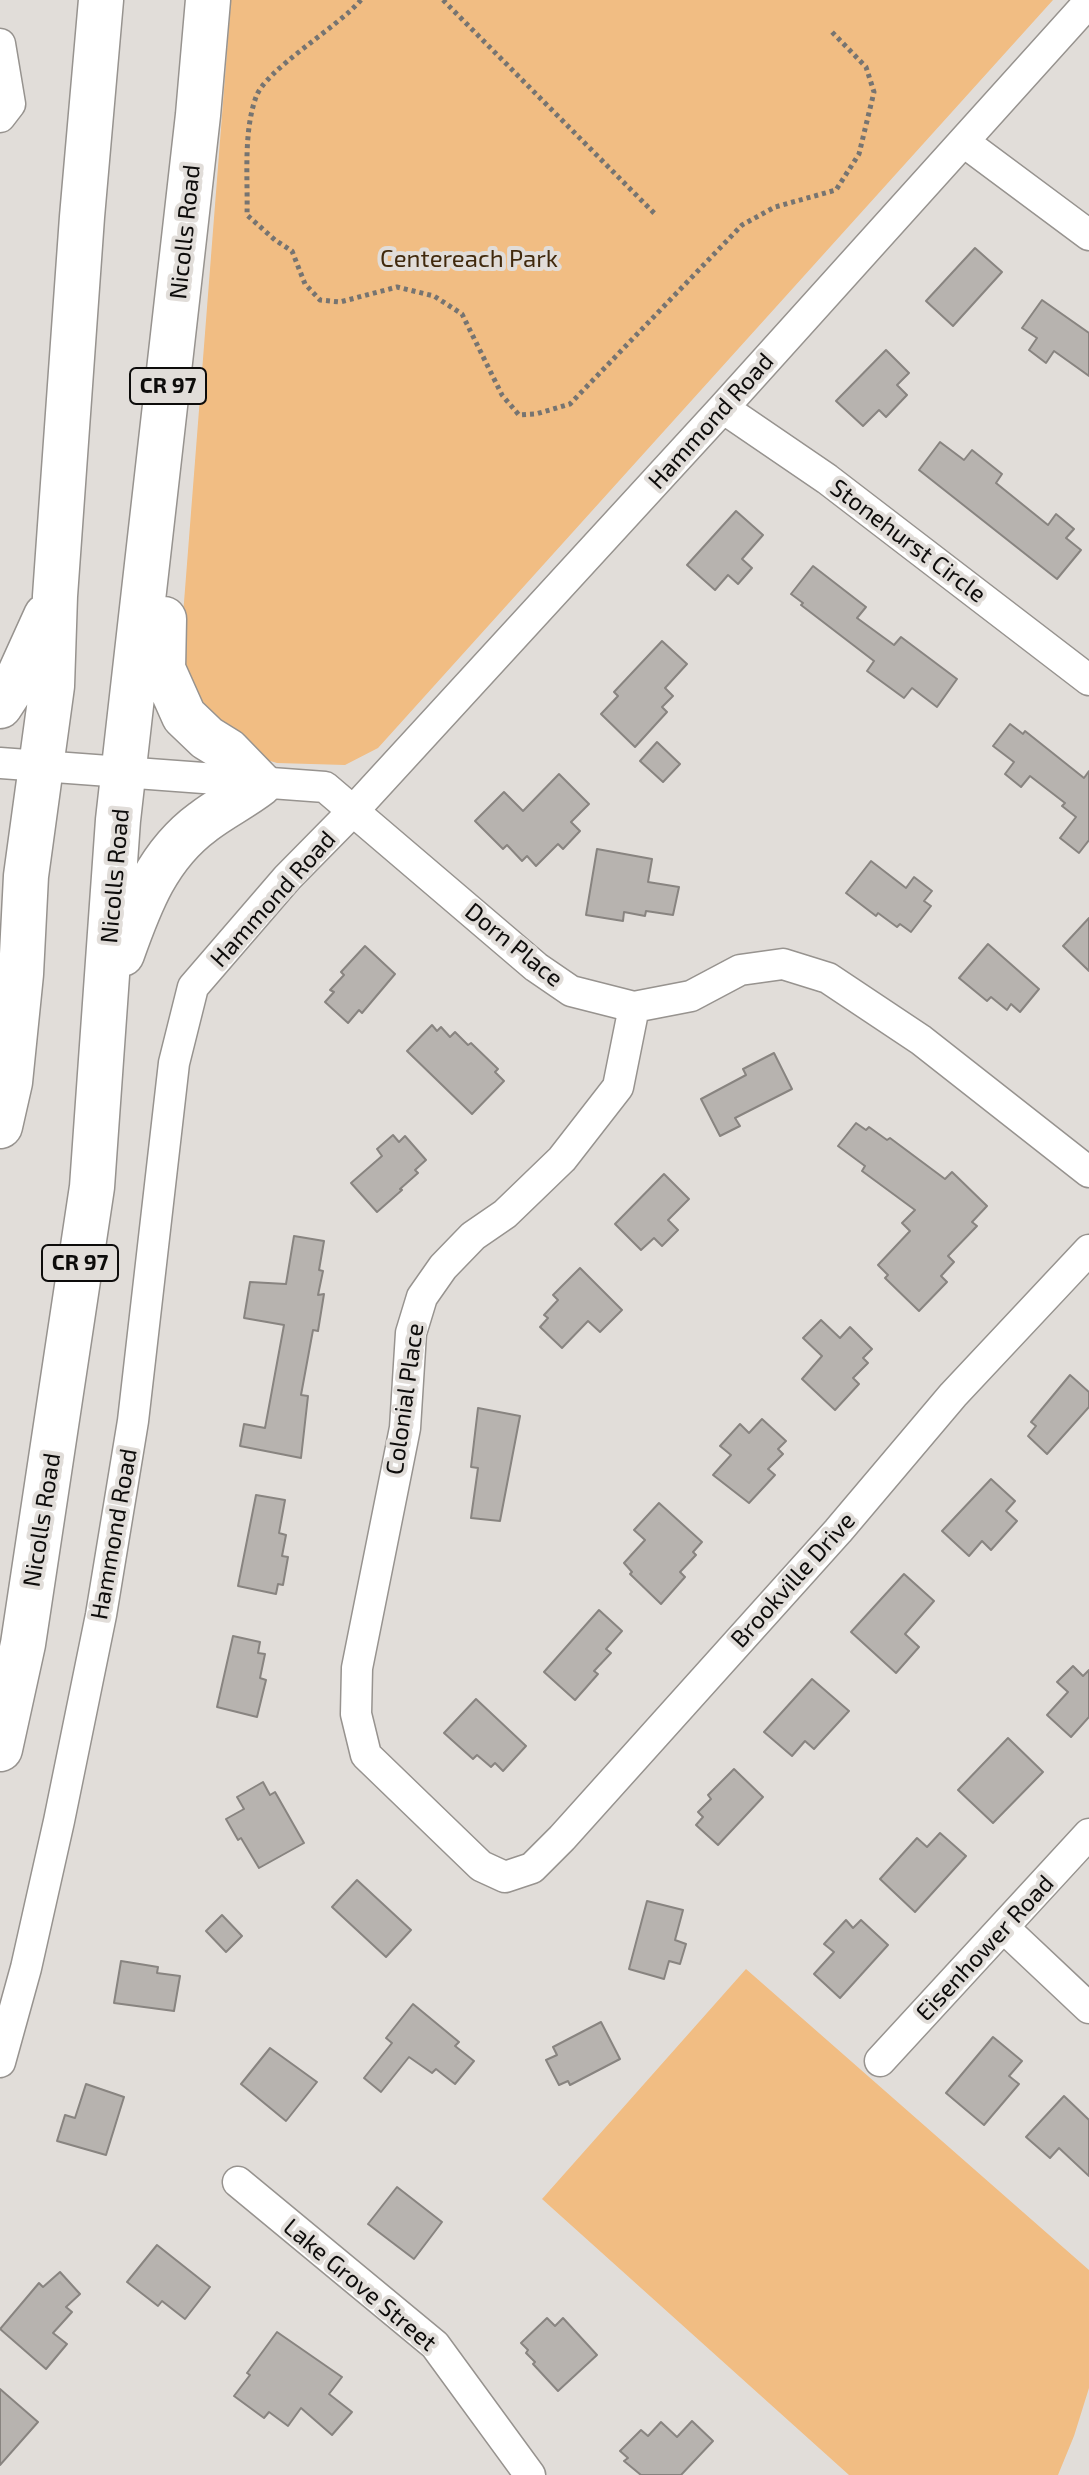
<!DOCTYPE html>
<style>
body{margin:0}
canvas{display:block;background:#e1ddd9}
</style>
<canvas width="1089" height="2475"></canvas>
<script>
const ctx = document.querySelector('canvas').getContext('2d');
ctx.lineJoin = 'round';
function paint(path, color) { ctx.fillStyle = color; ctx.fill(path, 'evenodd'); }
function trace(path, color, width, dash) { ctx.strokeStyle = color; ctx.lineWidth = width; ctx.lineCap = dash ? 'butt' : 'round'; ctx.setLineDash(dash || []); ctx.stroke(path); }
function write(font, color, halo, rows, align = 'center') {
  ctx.font = font + ' "Exo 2",sans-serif'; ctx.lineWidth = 8; ctx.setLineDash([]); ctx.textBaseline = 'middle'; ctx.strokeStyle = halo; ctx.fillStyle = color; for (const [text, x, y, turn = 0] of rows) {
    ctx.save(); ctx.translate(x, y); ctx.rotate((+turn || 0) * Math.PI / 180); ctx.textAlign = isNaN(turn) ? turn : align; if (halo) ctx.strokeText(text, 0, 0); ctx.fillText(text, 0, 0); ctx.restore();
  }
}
paint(new Path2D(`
 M231,0H1053L378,748L345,765L277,763L247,754L178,679Z
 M746,1969L1089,2270V2388L1074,2436L1058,2475H849L542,2199Z`), '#f1bd83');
const building = new Path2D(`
 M975,248L1002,272L953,326L926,301Z
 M1042,300L1089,333V376L1054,351L1046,363L1029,350L1037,338L1022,328Z
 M886,350L909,373L897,385L907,395L886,417L879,410L863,426L836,401Z
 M940,442L964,460L972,450L1002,474L996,483L1048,525L1056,514L1074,529L1066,538L1081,550L1057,579L919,470Z
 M736,511L763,535L742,559L752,568L738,584L728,575L715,590L687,565Z
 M813,566L866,607L857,618L894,645L901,637L957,679L937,707L912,688L904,698L867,671L874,661L801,605L803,603L791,594Z
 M662,641L687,664L665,688L673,696L662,707L667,712L635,747L601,714L618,696L614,692Z
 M1010,724L1023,734L1025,731L1084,778L1089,771V840L1079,853L1060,838L1076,817L1062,806L1065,803L1030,776L1021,787L1005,774L1014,762L993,746Z
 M657,742L680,764L663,782L640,761Z
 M559,774L589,804L571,822L580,831L563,849L558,844L536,866L527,856L522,861L507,845L503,849L475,821L504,792L523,811Z
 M597,849L652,859L648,882L679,887L673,915L646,911L645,916L624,912L623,921L586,915Z
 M871,861L906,888L914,877L932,891L924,901L931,906L911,932L900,924L897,927L878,913L876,916L846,893Z
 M1089,918V971L1063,946Z
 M988,944L1039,989L1020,1012L1011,1004L1007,1010L991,997L987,1001L959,978Z
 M365,946L395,974L362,1013L359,1010L348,1023L325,1002L334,992L330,990L344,975L341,972Z
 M432,1025L437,1031L441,1027L450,1037L455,1032L468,1045L471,1043L498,1069L495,1072L504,1081L472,1114L407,1051Z
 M774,1053L792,1089L735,1118L740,1126L720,1136L701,1099L746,1075L743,1069Z
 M856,1123L866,1130L869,1127L887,1140L890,1138L945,1179L952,1172L987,1206L972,1222L977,1226L948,1256L954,1262L941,1276L947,1282L919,1311L885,1278L888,1275L878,1265L910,1231L902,1223L915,1210L862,1171L865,1166L838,1146Z
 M393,1135L399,1142L405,1136L426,1160L415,1170L418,1173L400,1189L402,1190L377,1212L351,1183L382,1156L377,1149Z
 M664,1174L689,1199L668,1220L678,1230L662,1246L654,1238L641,1250L615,1224Z
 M294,1236L324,1241L319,1270L323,1271L318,1295L324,1294L318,1331L313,1330L301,1395L308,1396L301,1458L240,1446L244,1424L265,1428L284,1325L244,1318L250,1282L286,1284Z
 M580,1268L622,1310L600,1332L588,1321L562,1348L540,1327L548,1318L544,1315L558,1300L553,1295Z
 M821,1320L840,1338L850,1327L872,1349L863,1358L868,1363L853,1378L859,1384L835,1410L802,1379L822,1356L803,1338Z
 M1070,1375L1089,1392V1407L1047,1454L1028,1436L1036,1426L1031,1422Z
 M478,1408L520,1416L500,1521L471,1518L478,1468L471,1467Z
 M762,1419L786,1441L778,1449L783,1454L768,1469L775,1475L749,1503L713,1475L731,1455L720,1446L740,1424L749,1433Z
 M991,1479L1015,1501L1006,1511L1017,1521L991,1550L982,1541L969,1556L942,1531Z
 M256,1495L285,1500L279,1533L286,1535L282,1556L288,1557L283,1585L278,1584L276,1594L238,1586Z
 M659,1503L702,1542L693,1552L696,1555L680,1572L685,1577L661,1604L630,1574L632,1572L624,1563L645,1540L634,1530Z
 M904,1574L934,1601L905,1634L919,1647L896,1673L851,1632Z
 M599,1610L622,1631L606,1649L611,1653L594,1671L598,1674L575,1700L544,1672Z
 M233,1636L260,1642L258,1653L265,1654L260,1678L266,1680L257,1717L217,1707Z
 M1073,1666L1083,1676L1089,1670V1717L1071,1737L1047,1715L1068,1692L1057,1682Z
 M812,1679L849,1711L814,1749L805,1741L792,1756L764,1732Z
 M476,1699L526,1746L503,1771L495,1763L491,1767L477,1755L473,1759L444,1733Z
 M1008,1738L1043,1772L993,1823L958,1790Z
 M734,1769L763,1797L718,1845L696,1825L703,1817L698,1812L711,1799L708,1795Z
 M263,1782L270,1795L275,1792L304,1843L259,1868L241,1838L238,1840L226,1819L244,1809L237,1797Z
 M940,1833L966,1856L915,1912L880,1879L917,1838L927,1847Z
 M357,1880L411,1930L386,1957L332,1907Z
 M647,1901L683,1910L675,1940L686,1944L680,1964L669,1961L664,1979L629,1969Z
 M222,1915L242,1936L226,1952L206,1931Z
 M846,1920L853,1928L861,1920L888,1945L840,1998L814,1974L834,1952L824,1944Z
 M121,1961L158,1967L157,1973L180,1976L174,2011L114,2003Z
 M413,2004L459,2042L455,2046L474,2061L455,2084L436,2069L432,2073L409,2057L381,2092L364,2078L392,2043L386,2038Z
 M601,2022L620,2059L570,2085L568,2081L559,2085L546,2060L557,2055L553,2047Z
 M993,2037L1022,2061L1009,2076L1019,2084L984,2125L946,2093Z
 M270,2048L317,2082L286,2121L241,2084Z
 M86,2084L124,2097L106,2155L57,2141L65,2115L75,2118Z
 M1064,2096L1089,2120V2176L1059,2148L1050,2158L1026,2137Z
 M397,2187L442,2222L414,2259L368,2224Z
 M157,2245L210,2287L185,2319L162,2301L158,2306L127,2282Z
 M60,2272L80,2294L66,2307L72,2312L53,2333L67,2344L46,2369L0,2329L39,2283L43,2287Z
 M547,2318L555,2326L563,2318L597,2355L558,2391L533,2364L535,2362L526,2353L528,2350L521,2343Z
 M277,2332L342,2377L329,2394L352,2412L332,2435L301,2408L288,2426L269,2412L264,2418L234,2396L250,2375L247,2373Z
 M0,2389L38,2422L0,2465Z
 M692,2421L713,2441L681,2475H641L624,2461L628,2458L620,2451L641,2430L648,2436L661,2422L677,2437Z`);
paint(building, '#b7b3af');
trace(building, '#888480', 2);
const minor = new Path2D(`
 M0,44L10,104L0,117
 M964,142L1089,235
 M723,408L827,479L1089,680
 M0,763L325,787L536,967L571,991L634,1007L691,996L740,970L783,964L828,978L921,1040L1089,1172
 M634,1007L618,1087L562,1159L505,1214L473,1236L443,1267L422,1297L411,1333L405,1428L357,1668L356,1714L366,1755L481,1866L505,1877L532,1868L562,1838L838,1531L953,1395L1089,1250
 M1004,1928L1089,2008
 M880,2061L1089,1834
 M0,2062L26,1968L59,1821L101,1615L133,1421L174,1063L193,987L287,878L354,810L723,408L1089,2
 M238,2182L435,2345L530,2475`);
const trunk = new Path2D(`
 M0,706L17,680L46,616
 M122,954C140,903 158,855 203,822C221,808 242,798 260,784L228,751L207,738L184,716L163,669L164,619
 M0,1126L10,1082L21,974L26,876L52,686L55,596L82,217L101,0
 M0,1749L23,1644L92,1187L118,820L198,115L208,0`);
trace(minor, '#97938f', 33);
trace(trunk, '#97938f', 47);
trace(new Path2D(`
 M361,0C338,27 265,70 256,97C243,133 248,178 247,215L275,240L292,251L305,284L320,300L340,302L397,287L434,296L462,314L502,395L519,415L536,414L570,404L742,225L775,207L836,190L859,154L874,92L866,67L831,31
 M443,0L655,214`), '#767471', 5, [4, 4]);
trace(minor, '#fff', 30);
trace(trunk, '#fff', 44);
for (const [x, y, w] of [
 [168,386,76],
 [80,1263,76]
]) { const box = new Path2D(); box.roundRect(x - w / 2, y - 18, w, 36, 6); ctx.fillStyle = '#e1ddd9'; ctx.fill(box); trace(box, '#0d0c0b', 2); }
write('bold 22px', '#0d0c0b', null, [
 ["CR 97",168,386],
 ["CR 97",80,1263]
]);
write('24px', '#0d0c0b', '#e1ddd9', [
 ["Nicolls Road",185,232,-84],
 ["Hammond Road",711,421,-48],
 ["Stonehurst Circle",908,541,37],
 ["Nicolls Road",115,876,-85],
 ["Hammond Road",273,899,-48],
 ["Dorn Place",514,945,39],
 ["Colonial Place",405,1399,-82],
 ["Nicolls Road",42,1520,-81],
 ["Hammond Road",114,1534,-80],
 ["Brookville Drive",793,1580,-48],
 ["Eisenhower Road",985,1948,-47],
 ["Lake Grove Street",360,2285,40]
]);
write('24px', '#40290d', '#e1ddd9', [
 ["Centereach Park",469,259]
]);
</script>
